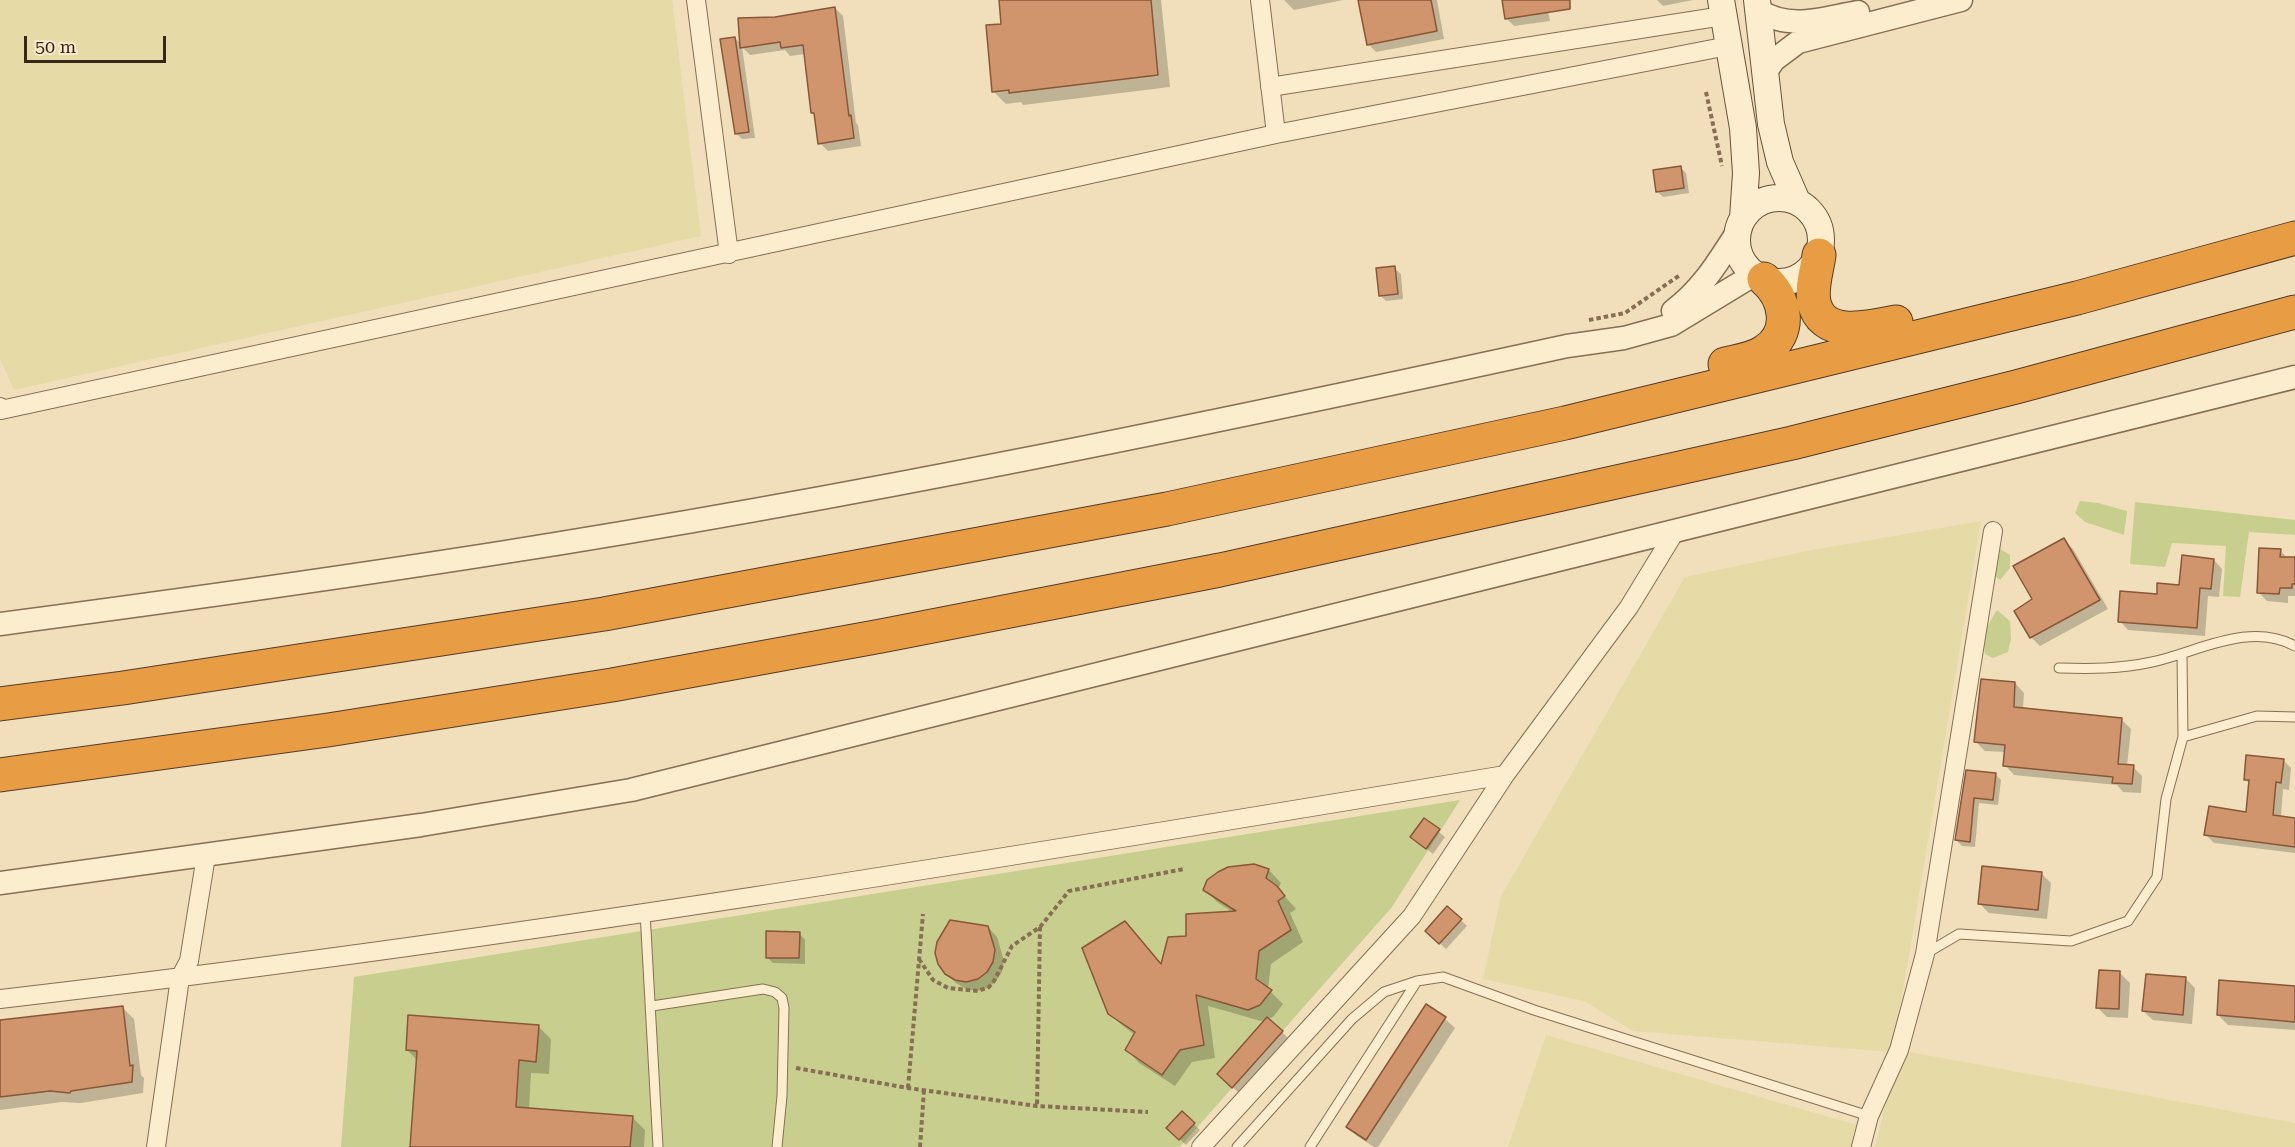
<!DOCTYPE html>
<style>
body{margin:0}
#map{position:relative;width:2295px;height:1147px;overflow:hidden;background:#f0dfba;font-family:"Roboto Serif",serif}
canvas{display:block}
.scale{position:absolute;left:24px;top:36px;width:142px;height:27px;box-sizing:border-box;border:3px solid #36271a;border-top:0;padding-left:8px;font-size:18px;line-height:21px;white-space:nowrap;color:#36271a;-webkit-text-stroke:4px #f7e9ca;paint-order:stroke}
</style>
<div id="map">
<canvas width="2295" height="1147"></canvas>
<div class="scale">50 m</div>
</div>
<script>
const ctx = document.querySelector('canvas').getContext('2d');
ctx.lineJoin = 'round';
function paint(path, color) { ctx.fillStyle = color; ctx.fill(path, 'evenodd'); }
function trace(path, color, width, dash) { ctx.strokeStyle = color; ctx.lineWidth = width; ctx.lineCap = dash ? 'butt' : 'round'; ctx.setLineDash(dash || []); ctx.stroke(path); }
paint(new Path2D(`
 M0,0H672L701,236L14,390L0,359Z
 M1981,521L1908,962L1891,1052L1633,1031L1584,1001L1483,979L1501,896L1685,577L1812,550Z
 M1546,1035L1867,1128L1862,1147H1508Z
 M1899,1050L2295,1123V1147H1875Z`), '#e6dba7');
paint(new Path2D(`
 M2080,501L2098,503L2127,511L2124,535L2085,522L2075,513Z
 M2135,502L2295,520V535L2249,532L2240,597L2223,596L2226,546L2172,543L2165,567L2130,564Z
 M2000,549L2010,555V568L2000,580L1991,573L1994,557Z
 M1997,610L2010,621L2011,639L2008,652L1993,658L1985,654C1982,636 1987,625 1997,610Z
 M1460,800L1392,907L1180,1147H341L354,977Z`), '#c8cf8e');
paint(new Path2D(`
 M1000,0H1161L1170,87L1023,105L1021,102L1006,104L993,91L1003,25Z
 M1284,0H1343L1294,10Z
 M1360,0H1437L1444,39L1376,52L1368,44Z
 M1504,0H1546L1550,21L1514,26L1506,18Z
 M1657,0H1693L1663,6Z
 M835,8L843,16L856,123L858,125L861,146L828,151L820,143L816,116L813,113L805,54L790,56L785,50L750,55L742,47L755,138L742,139L736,133L735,38L742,45L775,18Z
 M1680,167L1686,173L1689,193L1663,197L1657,191Z
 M1394,268L1401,274L1403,299L1386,301L1380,295Z
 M2064,540L2073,549L2108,609L2040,646L2031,637L2034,600Z
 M2280,550L2288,559H2295V596H2288V603L2267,601L2258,592Z
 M2214,560L2222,569L2219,597L2208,596L2205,636L2128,630L2120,621L2158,596L2180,587Z
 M2015,683L2024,693L2023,709L2122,720L2131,729L2127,766L2133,767L2142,776L2141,793L2123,792L2117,785L2014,775L2005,765L2006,752L1985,751L1976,742Z
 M2283,760L2291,768L2289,790L2283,789L2281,817L2295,819V853L2214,843L2206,835L2248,814L2250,784L2245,779Z
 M1967,772L1995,774L2001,780L1998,805L1979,803L1975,847L1962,846L1956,840Z
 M1424,820L1445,837L1433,854L1412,837Z
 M1269,870L1281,883L1278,889L1296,909L1290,913L1303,942L1271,964L1268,989L1283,1004L1273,1017L1261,1021L1208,1006L1215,1058L1192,1062L1175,1086L1139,1063L1127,1050L1135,1035L1123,1026L1110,1014L1162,966L1187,937L1234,913L1217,902L1205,889Z
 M2041,873L2051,883L2047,919L1989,913L1979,903Z
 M1461,920L1467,926L1446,949L1433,937Z
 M988,927L997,937L1004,961L1002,972L996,981L988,988L977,991L966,989L956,983L946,973Z
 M799,933L805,940V964L773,963L767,957Z
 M2120,973L2130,983L2128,1018L2107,1017L2097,1007Z
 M2185,978L2195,988L2192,1024L2153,1020L2143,1011Z
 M2295,988V1030L2228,1025L2218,1015Z
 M1426,1006L1445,1019L1455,1028L1378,1147H1374L1357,1136L1348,1127Z
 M123,1008L134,1019L141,1075L144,1078L143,1093L81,1103L62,1102L0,1110V1022Z
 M538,1026L551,1039L549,1074L531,1073L529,1110L632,1117L645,1130L644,1147H412L418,1061L407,1050Z
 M1282,1032L1288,1038L1239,1093L1225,1080Z
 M1182,1113L1200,1130L1186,1145L1168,1128Z`), '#0003');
const building = new Path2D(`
 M999,0H1151L1158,75L1009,93V90L992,92L986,25L1001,24Z
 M1358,0H1431L1437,31L1367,45Z
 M1502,0H1570V9L1505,19Z
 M835,7L849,116L851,115L854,138L818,144L814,113H811L803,45L781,48L780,42L740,48L738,18L775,17Z
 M735,37L749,132L735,134L720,39Z
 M1681,166L1684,188L1656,192L1653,170Z
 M1395,266L1398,294L1379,296L1376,268Z
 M2064,538L2100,600L2030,638L2014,611L2032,599L2013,566Z
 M2259,548L2281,549L2280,557H2295V584H2292V588H2280L2279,594L2257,593Z
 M2182,555L2214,559L2211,589L2200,588L2197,628L2118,622L2120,591L2157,594V583L2179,585Z
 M1981,679L2015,682L2014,707L2122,718L2118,764L2134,765L2132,784L2112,783L2113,777L2003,766L2005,745L1974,742Z
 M2246,755L2284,759L2281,783L2276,782L2273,815L2295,818V847L2204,835L2209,806L2246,812L2249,780H2244Z
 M1966,770L1996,773L1993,800L1974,798L1970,842L1955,840Z
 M1424,818L1440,829L1426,849L1410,837Z
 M1254,864L1269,869L1266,878L1277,886L1285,896L1278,901L1291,930L1259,951L1256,979L1272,990L1260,1005L1248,1010L1196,995L1204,1045L1180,1050L1162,1075L1125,1050L1135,1032L1108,1014L1082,948L1125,921L1161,964L1168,937L1186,936V914L1236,911L1203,890L1207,880L1218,872L1228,867Z
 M1982,866L2042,872L2038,910L1978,904Z
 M1447,906L1462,919L1439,944L1425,931Z
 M950,920L988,926L995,950L993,962L987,972L978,979L966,982L955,980L945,974L938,964L935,953L937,942Z
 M766,931L800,932L799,958H766Z
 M2099,970L2120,971L2119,1009L2096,1008Z
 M2146,974L2186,977L2183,1015L2142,1011Z
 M2219,980L2295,986V1022L2217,1015Z
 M1426,1004L1446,1017L1366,1140L1346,1127Z
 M123,1006L130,1066L133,1065L132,1082L71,1091L70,1093L50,1091L0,1097V1020Z
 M408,1015L539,1025L536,1062L519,1060L516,1107L633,1116L630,1147H410L417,1051L406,1050Z
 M1267,1017L1283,1031L1232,1088L1217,1074Z
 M1182,1111L1195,1123L1179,1140L1166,1128Z`);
paint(building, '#d1956d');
trace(building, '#895638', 1.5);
const service = new Path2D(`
 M2182,655L2183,737
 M2059,668C2092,669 2119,669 2152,662C2198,652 2249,621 2295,646
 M645,912L658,1147
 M1925,954L1959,934L2071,941L2128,921L2157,877L2166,799L2183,737L2257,716L2295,717
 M652,1006L763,989L775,992L782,998L784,1008L782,1096L777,1147
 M1237,1147L1352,1019L1384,992L1417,981L1443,977L1534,1010L1869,1116
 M1310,1147L1417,981`);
const minor = new Path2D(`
 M696,0L729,254
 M1260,0L1276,134
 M1270,87L1723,16
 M0,407L1,410L1276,134L1728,46
 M0,999C504,941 1005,858 1505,775
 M156,1147L180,978L189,961L206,856
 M1201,1147L1412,916L1505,775L1629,607L1676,530
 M1861,1147L1869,1116L1899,1050L1925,954L1993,531`);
const tertiary = new Path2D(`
 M1758,10C1790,31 1823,18 1858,12
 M1765,73L1774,60L1798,42L1961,0
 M1673,311C1703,288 1718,262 1738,231
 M0,624C167,602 333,579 499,553C857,497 1213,423 1567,346L1624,338L1671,325L1755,274
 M0,883L421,825L631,790L2295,377`);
const secondary = new Path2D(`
 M1721,0L1743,128L1746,173L1743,218
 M1757,0L1771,124L1780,162L1797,201
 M1737 240a42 42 0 1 1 84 0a42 42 0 1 1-84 0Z`);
const motorway = new Path2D(`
 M1819,255C1817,270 1811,287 1814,302C1822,340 1870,327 1896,322
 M1725,364C1738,361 1754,359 1765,351C1793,333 1786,298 1764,279
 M0,704L123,688L604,614L1167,509L1565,423L2077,298L2295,238
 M0,775L328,730L612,685L881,636L1220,570L1792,443L2016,387L2295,312`);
trace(service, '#886e54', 11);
trace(minor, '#886e54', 20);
trace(tertiary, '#886e54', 25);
trace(secondary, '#694f37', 28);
trace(motorway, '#553c29', 35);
trace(new Path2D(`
 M1706,92L1722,166
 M1589,320L1625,313L1680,275
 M1040,927L1069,891L1184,869
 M919,959L933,980L948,988L978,991L989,987L994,981L1012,946L1040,927L1037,1106
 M796,1068L908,1088L1037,1106L1148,1112
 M908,1088L923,914
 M920,1147L924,1090`), '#886e54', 4, [4.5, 3]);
trace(service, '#fbedcd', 9);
trace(minor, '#fbedcd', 18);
trace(tertiary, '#fbedcd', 22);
trace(secondary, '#fbedcd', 26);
trace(motorway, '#e89c43', 33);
</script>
